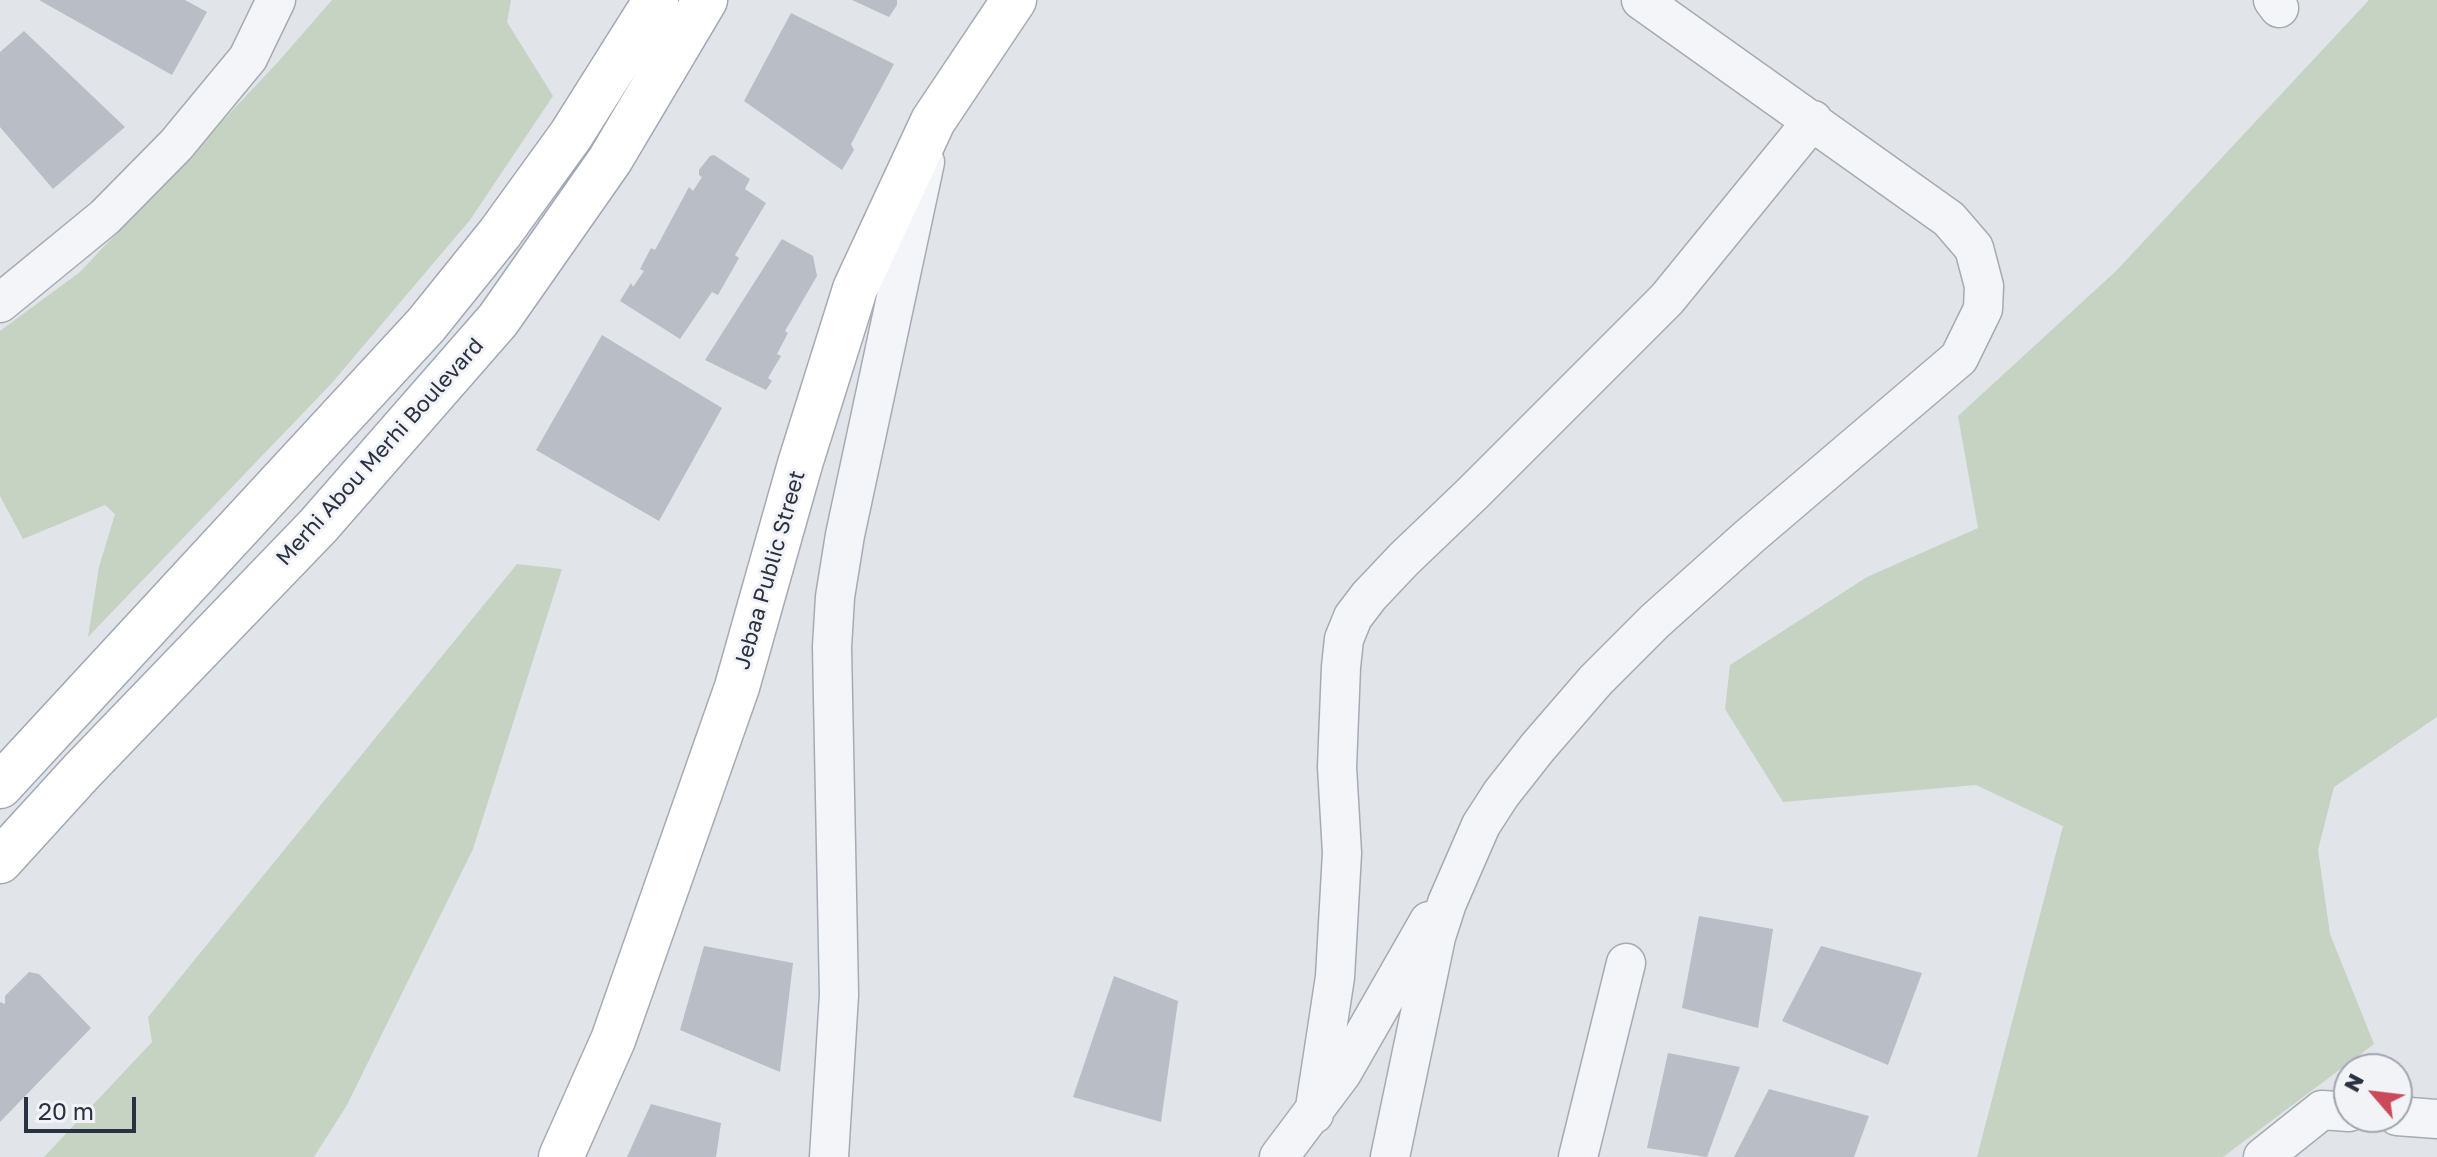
<!DOCTYPE html>
<style>
body{margin:0}
#map{position:relative;width:2437px;height:1157px;overflow:hidden;background:#e1e4e9;font-family:"Golos Text",sans-serif}
canvas{display:block}
.north{position:absolute;left:2333px;top:1053px;width:80px;height:80px;box-sizing:border-box;background:#f1f3f7;border:2px solid #a1a5ae;border-radius:50%;rotate:298deg;font-size:22px;font-weight:700;line-height:32px;text-align:center;color:#2a3141}
.north::after{content:'';display:block;margin:auto;width:28px;height:36px;background:#cb4a59;clip-path:polygon(50% 0,100% 100%,50% 72%,0 100%)}
.scale{position:absolute;left:24px;top:1097px;width:112px;height:36px;box-sizing:border-box;border:4px solid #2a3141;border-top:0;padding-left:10px;font-size:24px;line-height:28px;white-space:nowrap;color:#2a3141;-webkit-text-stroke:6px #f1f3f7;paint-order:stroke}
</style>
<div id="map">
<canvas width="2437" height="1157"></canvas>
<div class="north">N</div>
<div class="scale">20 m</div>
</div>
<script>
const ctx = document.querySelector('canvas').getContext('2d');
ctx.lineJoin = 'round';
function paint(path, color) { ctx.fillStyle = color; ctx.fill(path, 'evenodd'); }
function trace(path, color, width, dash) { ctx.strokeStyle = color; ctx.lineWidth = width; ctx.lineCap = dash ? 'butt' : 'round'; ctx.setLineDash(dash || []); ctx.stroke(path); }
function write(font, color, halo, rows, align = 'center') {
  ctx.font = font + ' "Golos Text",sans-serif'; ctx.lineWidth = 6; ctx.setLineDash([]); ctx.textBaseline = 'middle'; ctx.strokeStyle = halo; ctx.fillStyle = color; for (const [text, x, y, turn = 0] of rows) {
    ctx.save(); ctx.translate(x, y); ctx.rotate((+turn || 0) * Math.PI / 180); ctx.textAlign = isNaN(turn) ? turn : align; if (halo) ctx.strokeText(text, 0, 0); ctx.fillText(text, 0, 0); ctx.restore();
  }
}
paint(new Path2D(`
 M332,0H511L507,22L553,96L470,220L331,384L88,637L99,567L115,514L105,505L23,539L0,496V331L80,272L278,62Z
 M2369,0H2437V717L2334,787L2318,850L2330,934L2374,1044L2223,1157H1977L2063,826L1976,785L1783,802L1725,709L1730,665L1867,577L1978,528L1958,416L2116,271Z
 M517,564L562,569L473,849L347,1105L314,1157H44L152,1042L148,1017Z`), '#c6d3c3');
paint(new Path2D(`
 M39,0H185L207,12L172,75Z
 M852,0H897V5L889,17Z
 M791,13L894,64L851,144L854,150L842,170L744,101Z
 M24,31L125,127L53,189L0,127V52Z
 M714,155L750,179L745,189L766,203L735,255L739,258L718,295L712,292L680,339L620,301L631,283L633,287L644,271L640,269L651,248L655,250L689,187L693,191L702,177L699,175V170L710,156Z
 M782,239L813,256L817,276L785,331L788,333L777,354L781,356L768,378L772,381L766,390L705,360Z
 M602,335L722,408L659,521L536,450Z
 M1699,916L1773,929L1758,1028L1682,1008Z
 M704,946L793,963L780,1072L680,1030Z
 M1821,946L1922,973L1888,1065L1782,1021Z
 M29,972L39,974L91,1028L0,1122V1002L5,1004V996Z
 M1114,976L1178,1001L1161,1122L1073,1097Z
 M1668,1053L1740,1067L1707,1157L1647,1148Z
 M1769,1089L1869,1116L1854,1157H1734Z
 M651,1104L721,1123L716,1157H627Z`), '#b9bdc6');
const street = new Path2D(`
 M2273,0L2279,8
 M0,303L105,217L176,145L248,58L276,0
 M1314,1114L1335,977L1342,853L1337,767L1341,667L1344,639L1353,617L1369,596L1404,559L1472,494L1667,299L1813,120
 M2397,1116L2437,1119
 M829,1157L839,995L832,647L835,597L845,535L925,162
 M1279,1157L1342,1073L1429,921
 M1390,1157L1436,937L1447,903L1481,825L1501,794L1538,747L1596,680L1655,621L1750,536L1959,358L1983,309L1984,286L1974,248L1949,219L1641,0
 M1578,1157L1626,963
 M2263,1157L2322,1110L2349,1112`);
const secondary = new Path2D(`
 M561,1157L613,1040L737,687L800,464L855,289L933,121L1014,0`);
const primary = new Path2D(`
 M0,786L426,325L500,233L571,135L656,0
 M0,861L82,771L318,526L498,320L610,160L705,0`);
trace(street, '#a6abb3', 41);
trace(secondary, '#a6abb3', 47);
trace(primary, '#a1a8b5', 47);
trace(street, '#f4f5f8', 38);
trace(secondary, '#fff', 44);
trace(primary, '#fff', 44);
write('22px', '#2a3141', '#f1f3f7', [
 ["Merhi Abou Merhi Boulevard",380,452,-48],
 ["Jebaa Public Street",770,570,-74]
]);
</script>
